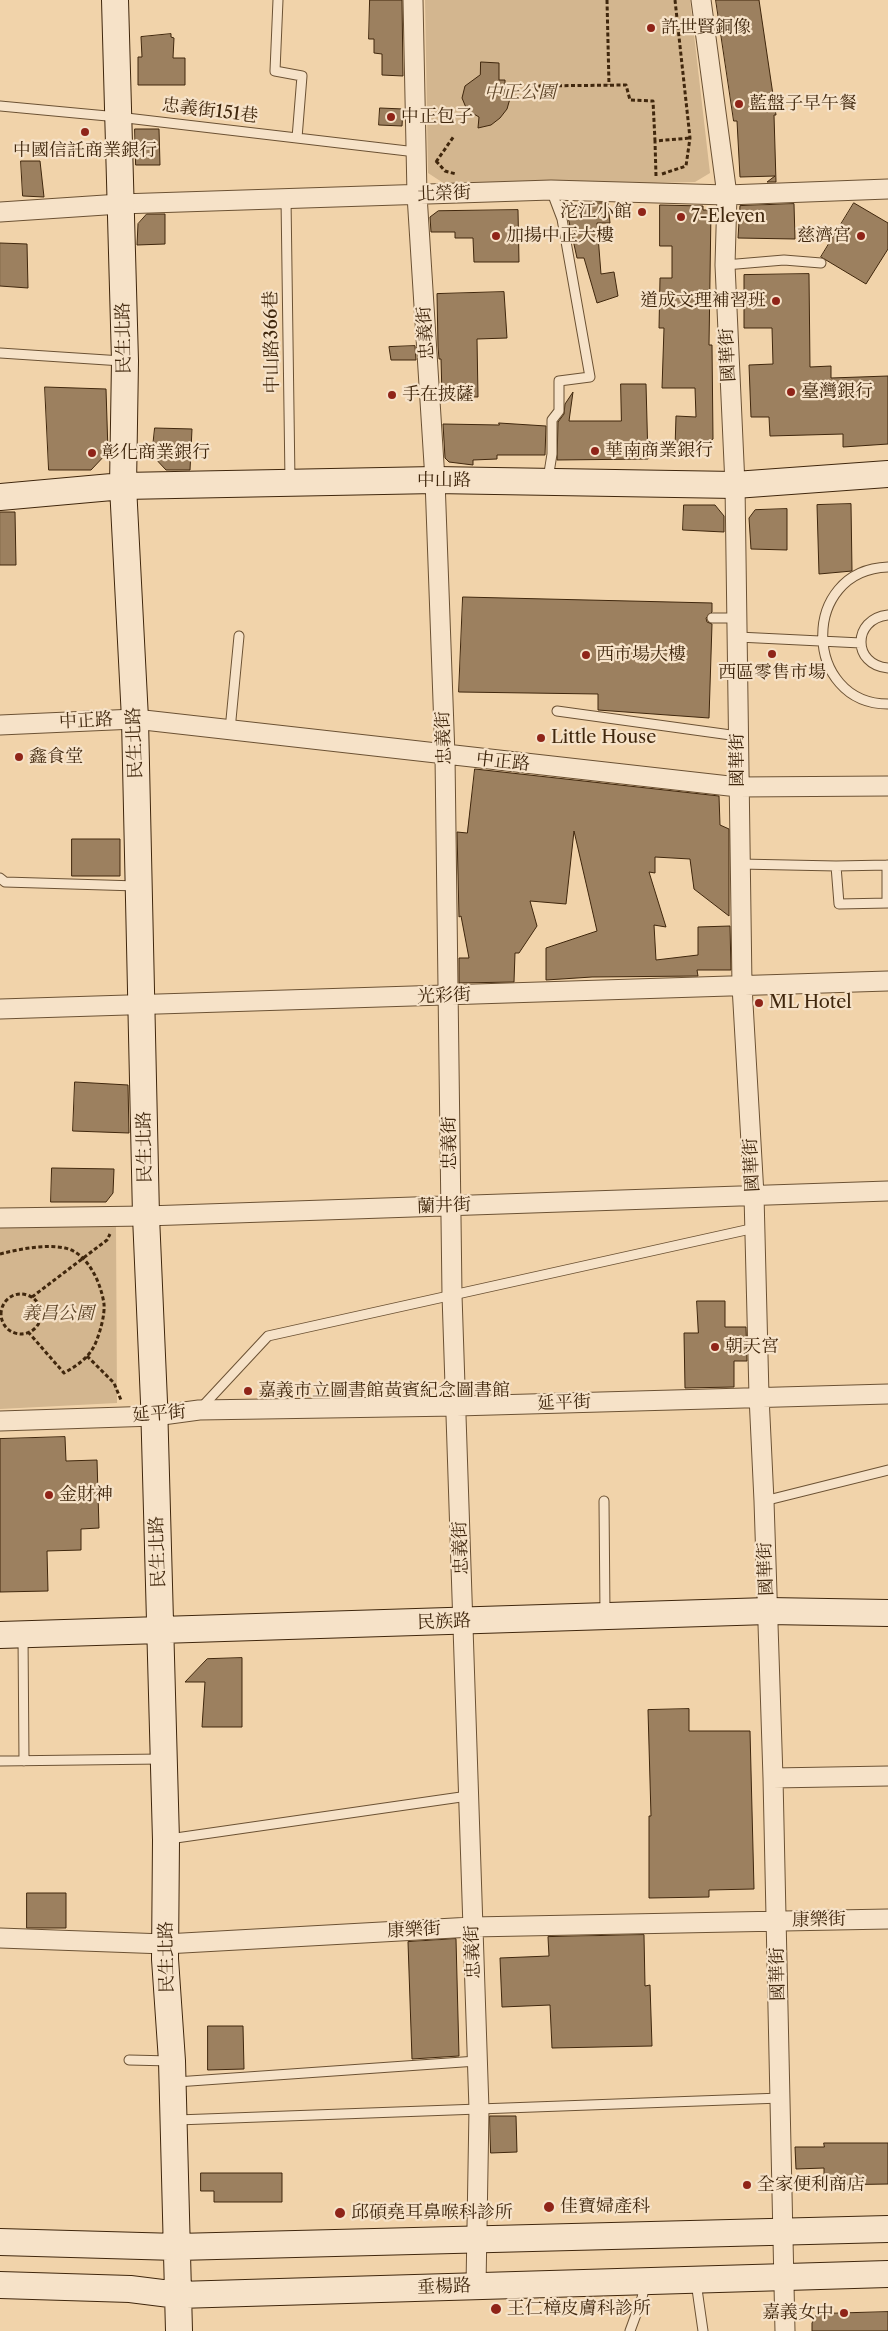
<!DOCTYPE html>
<meta charset="utf-8">
<style>
body{margin:0}
canvas{display:block;background:#f1d3aa}
</style>
<canvas width="888" height="2331"></canvas>
<script>
const ctx = document.querySelector('canvas').getContext('2d');
ctx.lineJoin = 'round';
function paint(path, color) { ctx.fillStyle = color; ctx.fill(path, 'evenodd'); }
function trace(path, color, width, dash) { ctx.strokeStyle = color; ctx.lineWidth = width; ctx.lineCap = dash ? 'butt' : 'round'; ctx.setLineDash(dash || []); ctx.stroke(path); }
function write(font, color, halo, rows, align = 'center') {
  ctx.font = font + ' "Libre Caslon Text","Noto Serif TC",serif'; ctx.lineWidth = 4.5; ctx.setLineDash([]); ctx.textBaseline = 'middle'; ctx.strokeStyle = halo; ctx.fillStyle = color; for (const [text, x, y, turn = 0] of rows) {
    ctx.save(); ctx.translate(x, y); ctx.rotate((+turn || 0) * Math.PI / 180); ctx.textAlign = isNaN(turn) ? turn : align; if (halo) ctx.strokeText(text, 0, 0); ctx.fillText(text, 0, 0); ctx.restore();
  }
}
paint(new Path2D(`
 M425,0H690L710,173L695,182L451,188L428,173Z
 M116,1225L117,1403L0,1409V1226Z`), '#d3b68f');
const building = new Path2D(`
 M370,0H402L403,76L382,75V54L374,53V39H369Z
 M716,0H759L776,115H774L776,182H767L775,176L740,177L737,121H734Z
 M171,34V37L174,38L173,58H185V85H138V57H142L141,37Z
 M481,62L499,63V80H505V94L511,95L507,109L500,118L491,125L478,128L479,117L467,110L462,98L465,86L480,75Z
 M380,108L403,109L402,126L379,125Z
 M135,129H159L160,165H136Z
 M21,161H40L44,197L23,196Z
 M608,203L610,223H597L601,274L614,272L618,296L597,303L584,258H577L568,217L578,204Z
 M854,203L888,223V249L866,284L821,257Z
 M794,204L795,239L738,238L740,206Z
 M660,205L703,206V210H711L709,345H712L713,439L698,448H675L676,416L696,417L695,388H662L664,328H659L660,278H672V246H660Z
 M518,210L519,262H474L473,238H455V232H431L430,217L438,211Z
 M147,214H165V244L137,245L138,224Z
 M0,243L27,244L28,288L0,286Z
 M809,274L810,367L831,366V378L888,376V444L843,447V434L770,436L769,417H751L749,365L773,364L772,328H744V275Z
 M504,292L507,338L477,339L478,397L442,396L441,359H439L438,346L437,294Z
 M415,346L416,360H391L389,347Z
 M621,384H646L648,459L557,460L558,422L564,414L565,404L573,392L569,421H621Z
 M45,387L106,389L108,452L91,470H49Z
 M499,423L546,426L545,455H497V459L473,460V465L449,462L445,458L443,424L499,425Z
 M155,428L192,429L190,470H166L152,455Z
 M851,504L852,571L819,574L817,505Z
 M684,505H715L724,516V532L683,530Z
 M787,509V550L751,549L749,518L755,510Z
 M0,512H15L16,565H0Z
 M463,597L712,603V612L706,618L707,622L712,624L709,718L598,710V694L459,692Z
 M475,769L719,796L720,825L729,829V916L694,889L690,859L655,857V873L649,872L666,927L654,925L656,960L698,955V927L730,926L731,970H697L698,976L592,977L546,980V948L597,931L574,831L566,904L530,901L537,926L519,953H515L514,982L459,983V958H469L461,916L459,917L457,832L467,833Z
 M72,839H120V876H72Z
 M75,1082L128,1085L129,1133L73,1131Z
 M52,1168L114,1169L113,1193L106,1202H51Z
 M697,1301H725V1327H746L747,1361H734V1387L685,1388L684,1333H698Z
 M65,1437L66,1461L97,1460L99,1528L81,1529V1550L47,1551L48,1591L0,1592V1439Z
 M242,1658V1727H202L205,1682H185L207,1659Z
 M689,1709V1731H750L754,1889L709,1890V1897L649,1898V1816H651L648,1710Z
 M27,1893H66V1928H27Z
 M644,1935L645,1986L650,1985L652,2046L552,2048L550,2005L502,2007L500,1958L549,1956L548,1937Z
 M456,1939L459,2056L412,2059L408,1942Z
 M208,2026H243L244,2069L208,2070Z
 M490,2116H516L517,2152L491,2153Z
 M824,2143H888V2184L824,2185V2168L796,2169L795,2147H824Z
 M201,2173H282V2202H214V2191H201Z
 M888,2312V2331H812V2323L817,2314Z`);
paint(building, '#9c805f');
trace(building, '#40270d', 1);
const lane = new Path2D(`
 M278,0L275,71L302,76L297,138
 M0,106L118,117L416,152
 M286,199L290,481
 M725,265L784,260L821,263
 M0,353L122,361
 M548,479L552,454V420L559,411V381L590,377L562,219L551,190
 M888,567C799,570 803,704 888,704
 M888,615C852,619 852,665 888,668
 M712,618H738
 M738,637L861,643
 M557,711L738,736
 M230,730L239,636
 M740,864L836,866
 M888,865L836,866L839,904L888,903
 M0,878L5,882L137,886
 M887,903V865
 M201,1408L268,1336L755,1228
 M604,1501L605,1614
 M764,1501L888,1470
 M23,1636L24,1761
 M0,1761L162,1759
 M169,1839L468,1796
 M129,2060L171,2061
 M176,2082L477,2061
 M177,2120L781,2098
 M696,2282L703,2331
 M630,2331L642,2298L645,2284`);
const street = new Path2D(`
 M413,0L417,195L435,480L445,756L452,1295L479,2109L476,2286
 M701,0L727,195L725,265L735,485L742,986L754,1195L759,1396L764,1501L773,1778L785,2331
 M0,212L120,204L551,190L727,195L888,189
 M0,725L135,719L738,787L888,786
 M0,1009L888,981
 M0,1218L146,1216L888,1191
 M0,1421L155,1416L199,1410L457,1406L888,1394
 M773,1778L888,1776
 M0,1938L165,1944L472,1927L888,1919`);
const secondary = new Path2D(`
 M115,0L125,361L123,486L135,719L146,1216L154,1402L166,1840L165,1959L172,2061L179,2331
 M0,497L123,486L435,480L735,485L888,474
 M0,1635L768,1611L888,1613
 M0,2242L177,2247L888,2229
 M0,2285L130,2289L178,2295L888,2274`);
trace(lane, '#6c5234', 11);
trace(street, '#6c5234', 21);
trace(secondary, '#40270d', 28);
trace(new Path2D(`
 M607,0L609,85
 M532,86L626,85L630,100L653,101L655,141
 M436,161L445,171L456,174
 M436,162L454,136
 M662,174L686,166L690,138L675,0
 M656,176L655,141L690,138
 M0,1254C20,1249 44,1244 65,1248C88,1253 101,1283 104,1304C105,1315 100,1332 96,1342C90,1357 78,1365 64,1373L29,1333
 M1 1314a20 20 0 1 1 40 0a20 20 0 1 1-40 0Z
 M32,1297L107,1240L110,1234
 M87,1356L114,1383L121,1400`), '#40270d', 3, [4, 2.5]);
trace(lane, '#f6e2c8', 9);
trace(street, '#f6e2c8', 19);
trace(secondary, '#f6e2c8', 26);
for (const [x, y, r, color] of [
 [651,28,5,"#8f2418"],
 [739,104,5,"#8f2418"],
 [391,117,5,"#8f2418"],
 [85,132,5,"#8f2418"],
 [642,212,5,"#8f2418"],
 [681,217,5,"#8f2418"],
 [496,236,5,"#8f2418"],
 [861,236,5,"#8f2418"],
 [776,301,5,"#8f2418"],
 [791,392,5,"#8f2418"],
 [392,395,5,"#8f2418"],
 [595,451,5,"#8f2418"],
 [92,453,5,"#8f2418"],
 [772,654,5,"#8f2418"],
 [586,655,5,"#8f2418"],
 [541,738,5,"#8f2418"],
 [19,757,5,"#8f2418"],
 [759,1003,5,"#8f2418"],
 [715,1347,5,"#8f2418"],
 [248,1391,5,"#8f2418"],
 [49,1495,5,"#8f2418"],
 [747,2185,5,"#8f2418"],
 [549,2207,6,"#8f2418"],
 [340,2213,6,"#8f2418"],
 [496,2309,6,"#8f2418"],
 [844,2313,5,"#8f2418"]
]) { const dot = new Path2D(); dot.arc(x, y, r, 0, 2 * Math.PI); ctx.fillStyle = color; ctx.fill(dot); trace(dot, '#f6e2c8', 2); }
write('18px', '#40270d', '#f6e2c8', [
 ["許世賢銅像",661,28],
 ["藍盤子早午餐",749,104],
 ["中正包子",401,117],
 ["中國信託商業銀行",85,151,"center"],
 ["沱江小館",632,212,"right"],
 ["7-Eleven",691,217],
 ["加揚中正大樓",506,236],
 ["慈濟宮",851,236,"right"],
 ["道成文理補習班",766,301,"right"],
 ["臺灣銀行",801,392],
 ["手在披薩",402,395],
 ["華南商業銀行",605,451],
 ["彰化商業銀行",102,453],
 ["西市場大樓",596,655],
 ["西區零售市場",772,673,"center"],
 ["Little House",551,738],
 ["鑫食堂",29,757],
 ["ML Hotel",769,1003],
 ["朝天宮",725,1347],
 ["嘉義市立圖書館黃賓紀念圖書館",258,1391],
 ["金財神",59,1495],
 ["全家便利商店",757,2185],
 ["佳寶婦產科",560,2207],
 ["邱碩堯耳鼻喉科診所",351,2213],
 ["王仁樟皮膚科診所",507,2309],
 ["嘉義女中",834,2313,"right"]
], 'left');
write('italic 18px', '#5d4427', '#f6e2c8', [
 ["中正公園",520,93],
 ["義昌公園",58,1314]
]);
write('18px', '#40270d', '#f6e2c8', [
 ["忠義街151巷",210,111,7],
 ["北榮街",444,194,-2],
 ["忠義街",426,333,-94],
 ["民生北路",124,338,-91],
 ["中山路366巷",272,342,-91],
 ["國華街",728,355,-93],
 ["中山路",444,481],
 ["中正路",86,721,-3],
 ["忠義街",444,738,-92],
 ["民生北路",135,743,-92],
 ["國華街",738,760,-90],
 ["中正路",503,762,6],
 ["光彩街",444,996,-2],
 ["忠義街",450,1143,-90],
 ["民生北路",145,1147,-91],
 ["國華街",752,1165,-93],
 ["蘭井街",444,1206,-2],
 ["延平街",564,1403,-2],
 ["延平街",159,1414,-4],
 ["忠義街",461,1548,-92],
 ["民生北路",158,1552,-92],
 ["國華街",766,1569,-92],
 ["民族路",444,1622,-2],
 ["康樂街",819,1920,-1],
 ["康樂街",414,1930,-3],
 ["忠義街",473,1952,-92],
 ["民生北路",167,1957,-91],
 ["國華街",778,1974,-91],
 ["垂楊路",444,2287,-2]
]);
</script>
